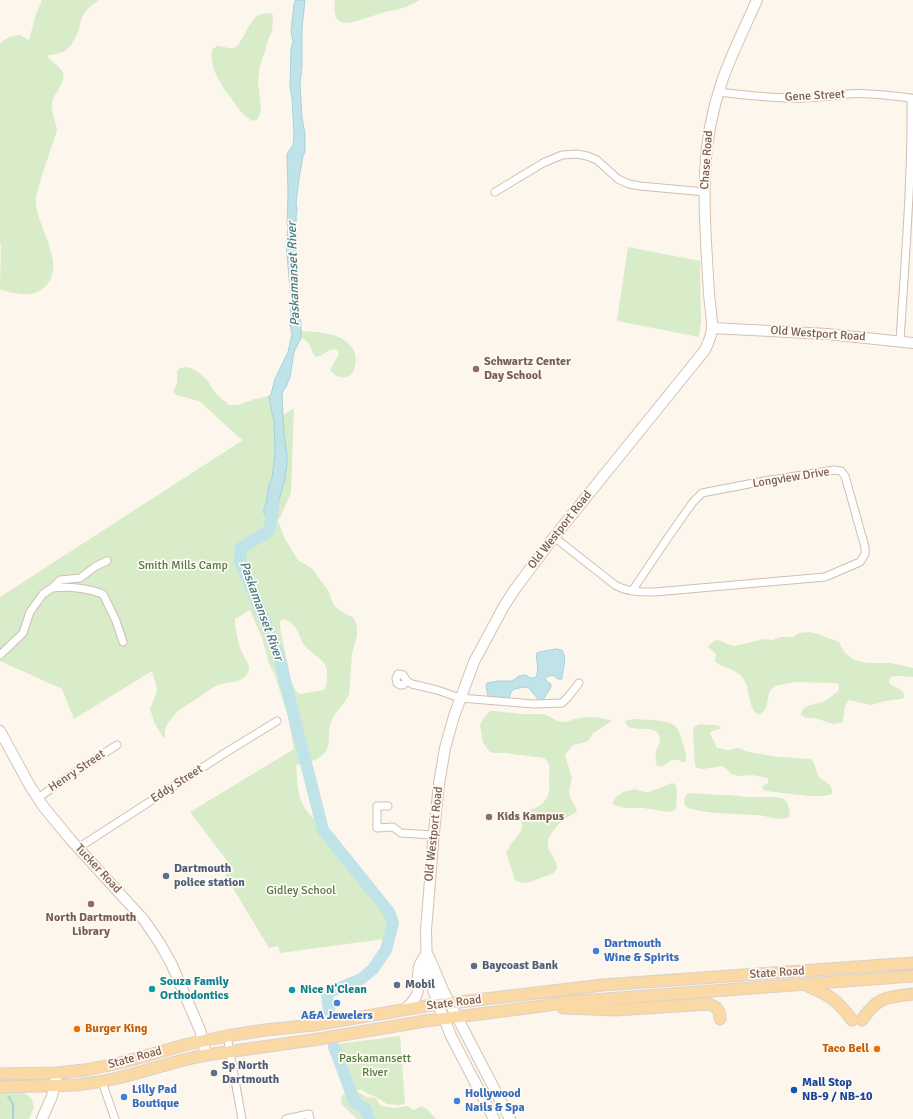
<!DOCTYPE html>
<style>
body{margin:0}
canvas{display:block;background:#fdf6ec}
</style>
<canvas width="913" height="1119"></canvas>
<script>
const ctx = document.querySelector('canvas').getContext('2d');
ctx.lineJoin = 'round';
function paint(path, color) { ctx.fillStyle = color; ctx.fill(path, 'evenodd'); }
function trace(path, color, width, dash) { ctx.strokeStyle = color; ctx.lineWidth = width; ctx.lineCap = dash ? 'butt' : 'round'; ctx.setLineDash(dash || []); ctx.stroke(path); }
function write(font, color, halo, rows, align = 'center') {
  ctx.font = font + ' Signika,sans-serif'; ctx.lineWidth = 3.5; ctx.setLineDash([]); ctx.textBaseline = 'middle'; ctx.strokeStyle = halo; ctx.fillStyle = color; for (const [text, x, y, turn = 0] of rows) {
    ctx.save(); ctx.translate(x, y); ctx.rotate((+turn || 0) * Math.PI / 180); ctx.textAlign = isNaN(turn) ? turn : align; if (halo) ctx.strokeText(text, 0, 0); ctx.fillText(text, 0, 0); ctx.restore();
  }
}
paint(new Path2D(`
 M42,0H99C92,5 85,10 82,18C80,22 80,26 79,30C71,48 67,54 47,55C50,62 61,66 63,73C66,82 54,94 52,102C50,109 56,122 57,130C52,147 45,164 40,182C38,188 36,194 36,200C35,227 72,269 41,290C31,298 10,293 0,289L1,247L0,241V44C4,39 12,35 19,35C22,36 26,39 29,40L36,14Z
 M335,0H420C415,3 409,6 403,8C397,10 391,10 385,12C377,14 348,26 341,22C333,18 334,8 335,0Z
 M270,13L273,15V17L272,31L268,40L265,52L263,56L260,66L258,81L261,110L258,119L253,121C242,116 238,107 231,98C221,85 209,67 212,50L217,46C222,46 228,49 233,48C242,46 248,22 257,16C261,13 266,14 270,13Z
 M628,247L700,261L701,321L699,337L617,321Z
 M301,331C314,332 328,332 341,338C345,340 352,346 354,351C358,361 355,381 340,377C336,376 333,373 330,370L339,354L338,351C329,346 325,356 316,357C309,349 313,343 301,338Z
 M187,367C202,371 207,380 215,392C219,397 225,401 229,405H238L255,399L269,396L272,413L275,420L294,408L291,493L283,511L278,521L285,539L298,560L314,570L318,577L328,590L334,606L344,613L354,618L357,627V635L352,654L349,694C345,704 336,710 332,720C328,727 329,734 329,741C328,759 311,762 296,765V763C297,776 297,794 303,805C309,817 320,823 327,832C349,860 368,889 387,917L389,924L384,939L280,953L278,946L269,948L225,875L234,870L190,812L294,749L288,717L275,675L269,663L262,638L250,610L235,619C235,627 238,643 241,650C243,656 249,662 249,669C249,673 245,677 242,679C235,683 228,682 221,684C210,688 204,694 195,700C189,704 182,707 177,712C173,716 166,725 165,730C165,734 165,736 164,739L155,724L150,709L156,694L157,689L152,671L74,719L62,689L0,661V597L243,440L237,436L205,406L199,401L176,395L173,391L177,384V371L180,368ZM282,619C299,622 297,636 305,646C315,657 330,661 327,678C326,683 327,686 324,690L300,694L296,691L292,684L281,633L280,622Z
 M809,632L818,634L839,642L844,652L854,660L868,663H891L913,668V677C908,677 904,676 900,676C897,676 892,676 890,678C885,685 899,688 902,691C904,694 904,694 904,697L902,699L885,701L871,705L849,700L845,706L843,721L841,723L833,724L815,718H806L801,715C802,704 814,705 822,702C829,699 834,695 839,690V685L836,683L795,682L775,686C773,688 770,690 769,693C768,698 767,708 764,711C752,724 748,691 747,686C746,683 744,680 742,677C735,669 724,668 715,662L716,654L708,647C720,633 722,645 735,646L764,639L772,640L781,637H793L799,633Z
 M490,711C501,711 510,713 521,714C528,714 536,714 543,714C550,715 555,722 563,722C567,722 571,720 575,719C588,716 600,716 612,721L592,734L590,739L586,742L573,745L565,755L572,778L569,792L570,797L577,810L575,813C565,817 546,833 548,846C549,854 557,859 557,869L554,873L530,882L522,883L515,880L506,852L511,844L521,831L522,826L521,820L522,813C527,809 534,810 539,806C552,797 549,788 549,775C550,771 550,766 548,763C547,761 545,759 544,758L504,753H493L490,752L483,743L480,725L483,719Z
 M634,719C643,720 670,719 676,727C680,731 681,738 683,744C685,750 687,756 686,762C681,762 677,759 672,760C665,763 666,769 657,766C656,762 655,757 656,753C656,748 661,744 660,739C657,719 629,738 625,721Z
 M701,724C707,726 716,723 722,728L712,731L710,733L715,743L716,747L718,748L728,750L738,748L748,752L779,757L811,759C816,764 815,771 819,777C825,783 833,783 832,794L824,796H809L766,791L763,789L762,787L764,785L767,784L769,781L767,778L752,775L739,776L731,774L727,769L722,766L703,769L697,768L695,766L693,730L695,726Z
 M672,783L675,784L677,790L676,809L673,811L668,812L643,808H625L612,804L616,797L623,792L635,789L644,792H649Z
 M689,793L708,794L718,795H730L746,797H774L782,798L787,802L790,812L789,817C780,822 766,815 756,815C739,814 698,814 685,806C684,800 683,796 689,793Z
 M400,1036L405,1103L400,1105L387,1104L376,1097L368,1094L362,1090H350V1089L351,1085L344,1067L337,1044Z
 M0,1091L22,1092L29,1096L32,1100L34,1107L29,1119H0Z
 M359,1092L366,1097L376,1098L379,1104L382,1106L395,1108L407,1106L414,1110L422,1106L427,1109L436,1119H357L342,1105L341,1099L343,1094Z`), '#d8ecc9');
const water = new Path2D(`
 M296,0H305L302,28V67L300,83L302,118L305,134V152L303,156L299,178L296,203L297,210L296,216L297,244L296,251L297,258L298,288L297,296L301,324V338L294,352L290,377L286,387L283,391L282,396L284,434L287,454V465L285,479L277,507V518L264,514V508L266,504L269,485L272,478L275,453L274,420L272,414L269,396L271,394L275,379L288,352L292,333L290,325L291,298L286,245L288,227L287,223L288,194L287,154L293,145L294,135L292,98L290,87L291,48L293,42L291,31L294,4Z
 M556,649L562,650C568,659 562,670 562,679H558L553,675L546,677L545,680L551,684V687L541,703L529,688L524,687L514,689L511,692L509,698L507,700H494L488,697L486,685L487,683L498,681H512L519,676L525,675L531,678H535C541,670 535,661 537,653Z`);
paint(water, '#bfe3e8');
trace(water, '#a5d3da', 1);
trace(new Path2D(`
 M8,1096L13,1104V1119`), '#a5d3da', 2);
trace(new Path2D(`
 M274,501L269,531L241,548L240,561L278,653L323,830L389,912L393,923L386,950L373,969L361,979L327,993L329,1012
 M334,1047L355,1103L365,1108L369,1119`), '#bfe3e8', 12);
const street = new Path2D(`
 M719,92C744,95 769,98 795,98C812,99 829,96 847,94C868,92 890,96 911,98C912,179 905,260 900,341
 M495,192L543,163L562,155L577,154L587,156L597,160L618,179L629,184L640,186L705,192
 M554,537L615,585C627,592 640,592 655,592L825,577L860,562L862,559L865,554V547L845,476L841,471L834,470L764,481L702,493L693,502L667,539L632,591
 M52,588C69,586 87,588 103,594L116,621L123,642
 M0,655L23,633L30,612L43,594L52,588L60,580L80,578L96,566L107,561
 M398,674L403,675L407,681L403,685H400L397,683L396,678Z
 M407,681L412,684L437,690L460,698L534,704L562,703L568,697L579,683
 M38,798L69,776L117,745
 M388,806H377V828L393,827L401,833L433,835
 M78,848L225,753L277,721
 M227,1036L242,1119
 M102,1082L115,1119
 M286,1119L309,1114L310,1119`);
const secondary = new Path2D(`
 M712,328L828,334L913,343
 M0,731L30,786L43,806L70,839L144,920L159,942L171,963L200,1030L206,1055
 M429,957L443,990L510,1119
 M405,1009C425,991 415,989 419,967C420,962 425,957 427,953
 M42,1119L52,1096L56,1078
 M494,1119L451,1036L438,1004L427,972L426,930L434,832L439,784L445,748L454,716L474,662L504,606L515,589L554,537L705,350C708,343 712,336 712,327C712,317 710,305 709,294C707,254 703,213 705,173C706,141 712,111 722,81C732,53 745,27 757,0`);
const primary = new Path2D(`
 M808,986C831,996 837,1000 852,1020
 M563,1008L615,1010L708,1004C717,1006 720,1010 720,1019
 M862,1020C877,997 887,997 913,994
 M0,1074L57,1073L85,1070L120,1063L188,1044L227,1036L265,1030L314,1025L426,1006L603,985L913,963
 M0,1087L77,1085C92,1083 107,1081 122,1077C150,1070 178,1060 206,1055L319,1039L425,1021L542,1006L566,1002L913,976`);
trace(street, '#d1beb0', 9);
trace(secondary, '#d6c0b0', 12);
trace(primary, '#dad1cd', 13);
trace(street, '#fff', 7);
trace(secondary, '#fff', 10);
trace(primary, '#fbd9a5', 11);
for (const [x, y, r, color] of [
 [476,369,4,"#8d6e63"],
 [489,817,4,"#8d6e63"],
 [166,876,4,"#5c6f8a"],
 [91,904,4,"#8d6e63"],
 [596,951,4,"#3f7fe0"],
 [474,966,4,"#5c6f8a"],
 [397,985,4,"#5c6f8a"],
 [152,989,4,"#0f9aa8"],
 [292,990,4,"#0f9aa8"],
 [337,1003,4,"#3f7fe0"],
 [77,1029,4,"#e8710a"],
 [877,1049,4,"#e8710a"],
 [214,1073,4,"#5c6f8a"],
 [794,1090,4,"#1a4fb4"],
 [124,1097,4,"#3f7fe0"],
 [457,1101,4,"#3f7fe0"]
]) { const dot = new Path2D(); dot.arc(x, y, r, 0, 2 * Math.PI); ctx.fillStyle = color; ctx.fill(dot); trace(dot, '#fffaf3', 1.5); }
write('12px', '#7a5c4d', '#fffaf3', [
 ["Gene Street",815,96,-3],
 ["Chase Road",707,160,-86],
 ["Old Westport Road",818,334,4],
 ["Longview Drive",791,478,-9],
 ["Old Westport Road",560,530,-52],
 ["Henry Street",77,771,-34],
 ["Eddy Street",177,784,-33],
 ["Old Westport Road",434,834,-84],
 ["Tucker Road",98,869,47],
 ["State Road",777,973,-4],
 ["State Road",454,1003,-7],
 ["State Road",135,1058,-15]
]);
write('bold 12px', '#785e54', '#fffaf3', [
 ["Schwartz Center",484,362],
 ["Day School",484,376],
 ["Kids Kampus",497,817],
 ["North Dartmouth",91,918,"center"],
 ["Library",91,932,"center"]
], 'left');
write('12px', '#537a41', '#fffaf3', [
 ["Smith Mills Camp",183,566],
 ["Gidley School",301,891],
 ["Paskamansett",375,1059],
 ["River",375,1073]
]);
write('bold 12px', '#4e5e75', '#fffaf3', [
 ["Dartmouth",174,869],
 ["police station",174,883],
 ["Baycoast Bank",482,966],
 ["Mobil",405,985],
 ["Sp North",222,1066],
 ["Dartmouth",222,1080]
], 'left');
write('bold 12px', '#366cbe', '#fffaf3', [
 ["Dartmouth",604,944],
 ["Wine & Spirits",604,958],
 ["A&A Jewelers",337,1016,"center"],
 ["Lilly Pad",132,1090],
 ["Boutique",132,1104],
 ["Hollywood",465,1094],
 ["Nails & Spa",465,1108]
], 'left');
write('bold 12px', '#0d838f', '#fffaf3', [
 ["Souza Family",160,982],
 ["Orthodontics",160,996],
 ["Nice N'Clean",300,990]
], 'left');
write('bold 12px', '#c56008', '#fffaf3', [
 ["Burger King",85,1029],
 ["Taco Bell",869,1049,"right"]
], 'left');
write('bold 12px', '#164399', '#fffaf3', [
 ["Mall Stop",802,1083],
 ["NB-9 / NB-10",802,1097]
], 'left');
write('italic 13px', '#437c86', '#fffaf3', [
 ["Paskamanset River",294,274,-92],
 ["Paskamanset River",261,611,70]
]);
</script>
